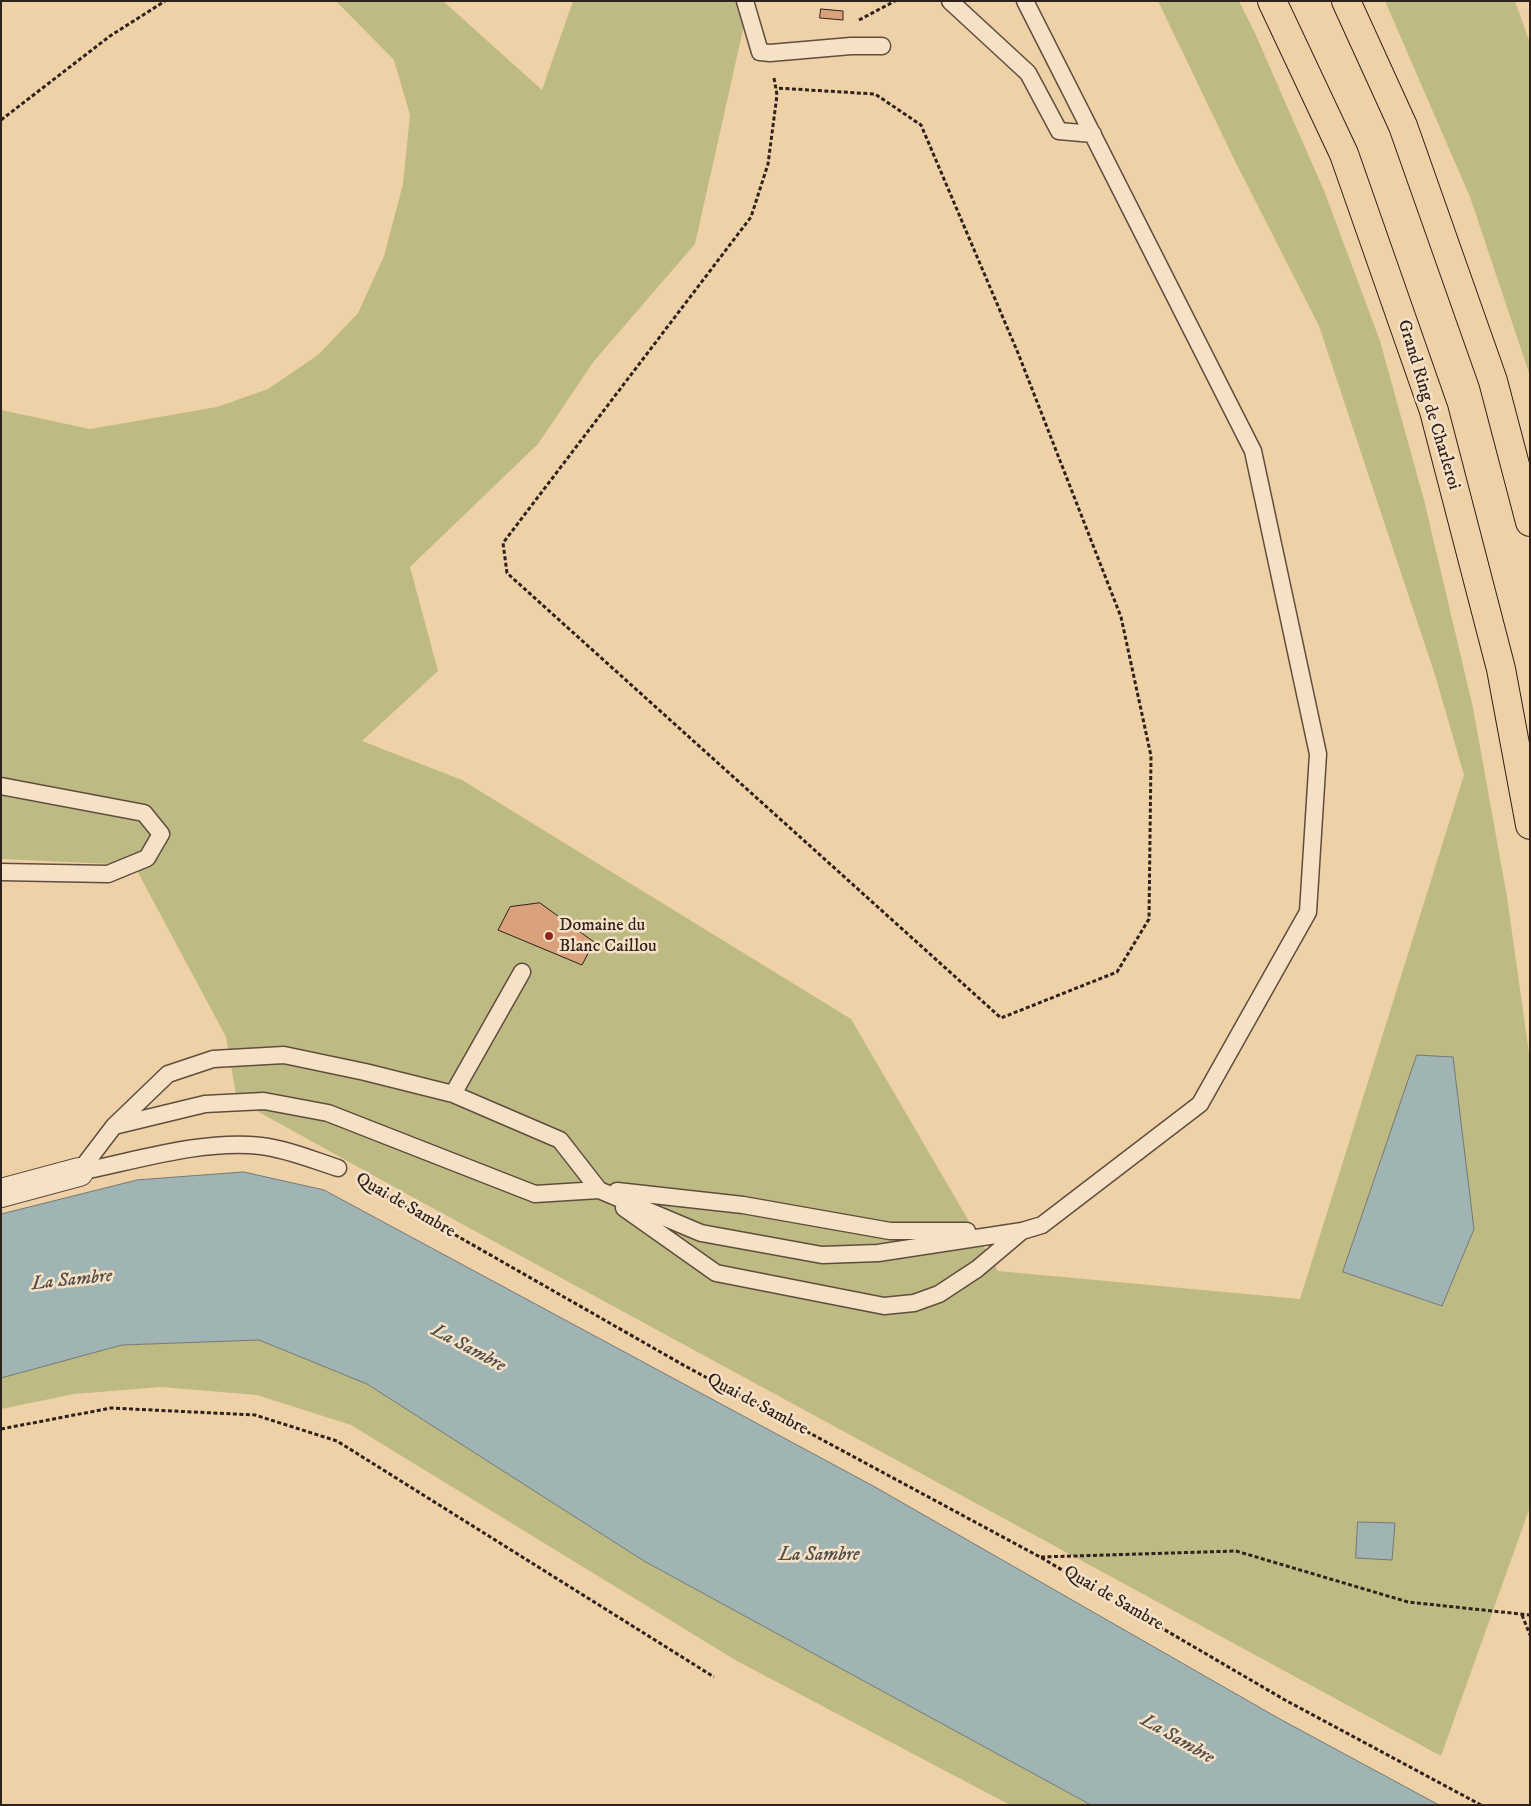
<!DOCTYPE html>
<style>
body{margin:0}
#map{position:relative;width:1531px;height:1806px;overflow:hidden;background:#efd1a7;font-family:"IM FELL DW Pica",serif}
canvas{display:block}
.frame{position:absolute;inset:0;border:2px solid #2f211b;pointer-events:none}
</style>
<div id="map">
<canvas width="1531" height="1806"></canvas>
<div class="frame"></div>
</div>
<script>
const ctx = document.querySelector('canvas').getContext('2d');
ctx.lineJoin = 'round';
function paint(path, color) { ctx.fillStyle = color; ctx.fill(path, 'evenodd'); }
function trace(path, color, width, dash) { ctx.strokeStyle = color; ctx.lineWidth = width; ctx.lineCap = dash ? 'butt' : 'round'; ctx.setLineDash(dash || []); ctx.stroke(path); }
function write(font, color, halo, rows, align = 'center') {
  ctx.font = font + ' "IM FELL DW Pica",serif'; ctx.lineWidth = 5; ctx.setLineDash([]); ctx.textBaseline = 'middle'; ctx.strokeStyle = halo; ctx.fillStyle = color; for (const [text, x, y, turn = 0] of rows) {
    ctx.save(); ctx.translate(x, y); ctx.rotate((+turn || 0) * Math.PI / 180); ctx.textAlign = isNaN(turn) ? turn : align; if (halo) ctx.strokeText(text, 0, 0); ctx.fillText(text, 0, 0); ctx.restore();
  }
}
paint(new Path2D(`
 M336,1H443L542,90L573,1H737L744,25L695,244L594,361L538,444L410,567L438,671L362,741L462,780L851,1019L998,1271L1300,1299L1464,775L1435,675L1319,326L1234,159L1158,1H1239L1254,31L1325,193L1380,341L1424,500L1473,708L1507,897L1530,1060V1507L1441,1756L416,1199L237,1100L226,1037L134,865L1,859V410L90,429L217,407L268,389L318,355L358,313L384,256L403,184L410,115L394,60Z
 M1385,1H1515L1530,43V376L1470,197Z
 M259,1340L367,1384L644,1561L1091,1805H1010L737,1661L351,1425L257,1395L162,1387L74,1394L1,1409V1378L122,1345Z`), '#beba84');
const water = new Path2D(`
 M1417,1055L1453,1057L1474,1229L1442,1306L1343,1272Z
 M244,1172L324,1190L875,1487L1278,1718L1439,1805H1091L644,1561L367,1384L259,1340L122,1345L1,1378V1214L137,1180Z
 M1358,1522L1395,1523L1392,1560L1356,1558Z`);
paint(water, '#a0b4b4');
trace(water, '#737977', 1);
const building = new Path2D(`
 M821,9L843,11V20L820,18Z
 M540,903L594,942L582,965L498,930L510,907Z`);
paint(building, '#d9a17c');
trace(building, '#2f211b', 1);
const lane = new Path2D(`
 M745,1L760,52L770,53L851,46H882
 M950,1L1028,73L1059,131L1093,134
 M1,786L144,813L161,834L147,858L108,874L1,872
 M453,1094L522,972
 M79,1172L114,1126L205,1104L264,1101L328,1113L535,1194L599,1190L560,1140L453,1094L365,1072L284,1055L213,1059L168,1074L114,1126
 M79,1172C135,1161 204,1139 261,1146C287,1149 313,1160 338,1168
 M599,1190L701,1233L822,1255L878,1253L1022,1231L1042,1225L1200,1104L1308,912L1318,754L1253,451L1025,1
 M617,1191L743,1205L890,1231H967
 M624,1208L716,1273L884,1306L914,1303L939,1294L977,1269L1022,1231`);
const street = new Path2D(`
 M1,1193L79,1172`);
const highway = new Path2D(`
 M1272,1L1344,154L1434,411L1501,669L1530,825
 M1346,1L1403,126L1493,381L1530,522`);
trace(lane, '#5f4d3e', 19);
trace(street, '#5f4d3e', 30);
trace(highway, '#2f211b', 30);
trace(new Path2D(`
 M859,20L895,1
 M774,78L777,95L768,164L751,217L503,543L507,573L1001,1018L1117,972L1149,919L1151,756L1121,617L1018,353L921,125L875,94L776,88
 M1,120L110,36L165,1
 M359,1180L685,1366L1040,1557L1285,1700L1481,1805
 M1,1429L111,1408L255,1415L337,1441L714,1677
 M1041,1557L1236,1551L1408,1602L1530,1615
 M1522,1615L1530,1635`), '#2f211b', 3, [4, 2.5]);
trace(lane, '#f5e1c6', 16);
trace(street, '#f5e1c6', 28);
trace(highway, '#efd1a7', 28);
for (const [x, y, r, color] of [
 [549,936,5,"#8f2418"]
]) { const dot = new Path2D(); dot.arc(x, y, r, 0, 2 * Math.PI); ctx.fillStyle = color; ctx.fill(dot); trace(dot, '#f5e1c6', 2); }
write('18px', '#2f211b', '#f5e1c6', [
 ["Grand Ring de Charleroi",1428,405,73],
 ["Quai de Sambre",405,1206,30],
 ["Quai de Sambre",757,1405,28],
 ["Quai de Sambre",1113,1599,30]
]);
write('18px', '#2f211b', '#f5e1c6', [
 ["Domaine du",559,926],
 ["Blanc Caillou",559,947]
], 'left');
write('italic 19px', '#514d49', '#f5e1c6', [
 ["La Sambre",72,1281,-6],
 ["La Sambre",468,1349,28],
 ["La Sambre",819,1556],
 ["La Sambre",1177,1740,30]
]);
</script>
